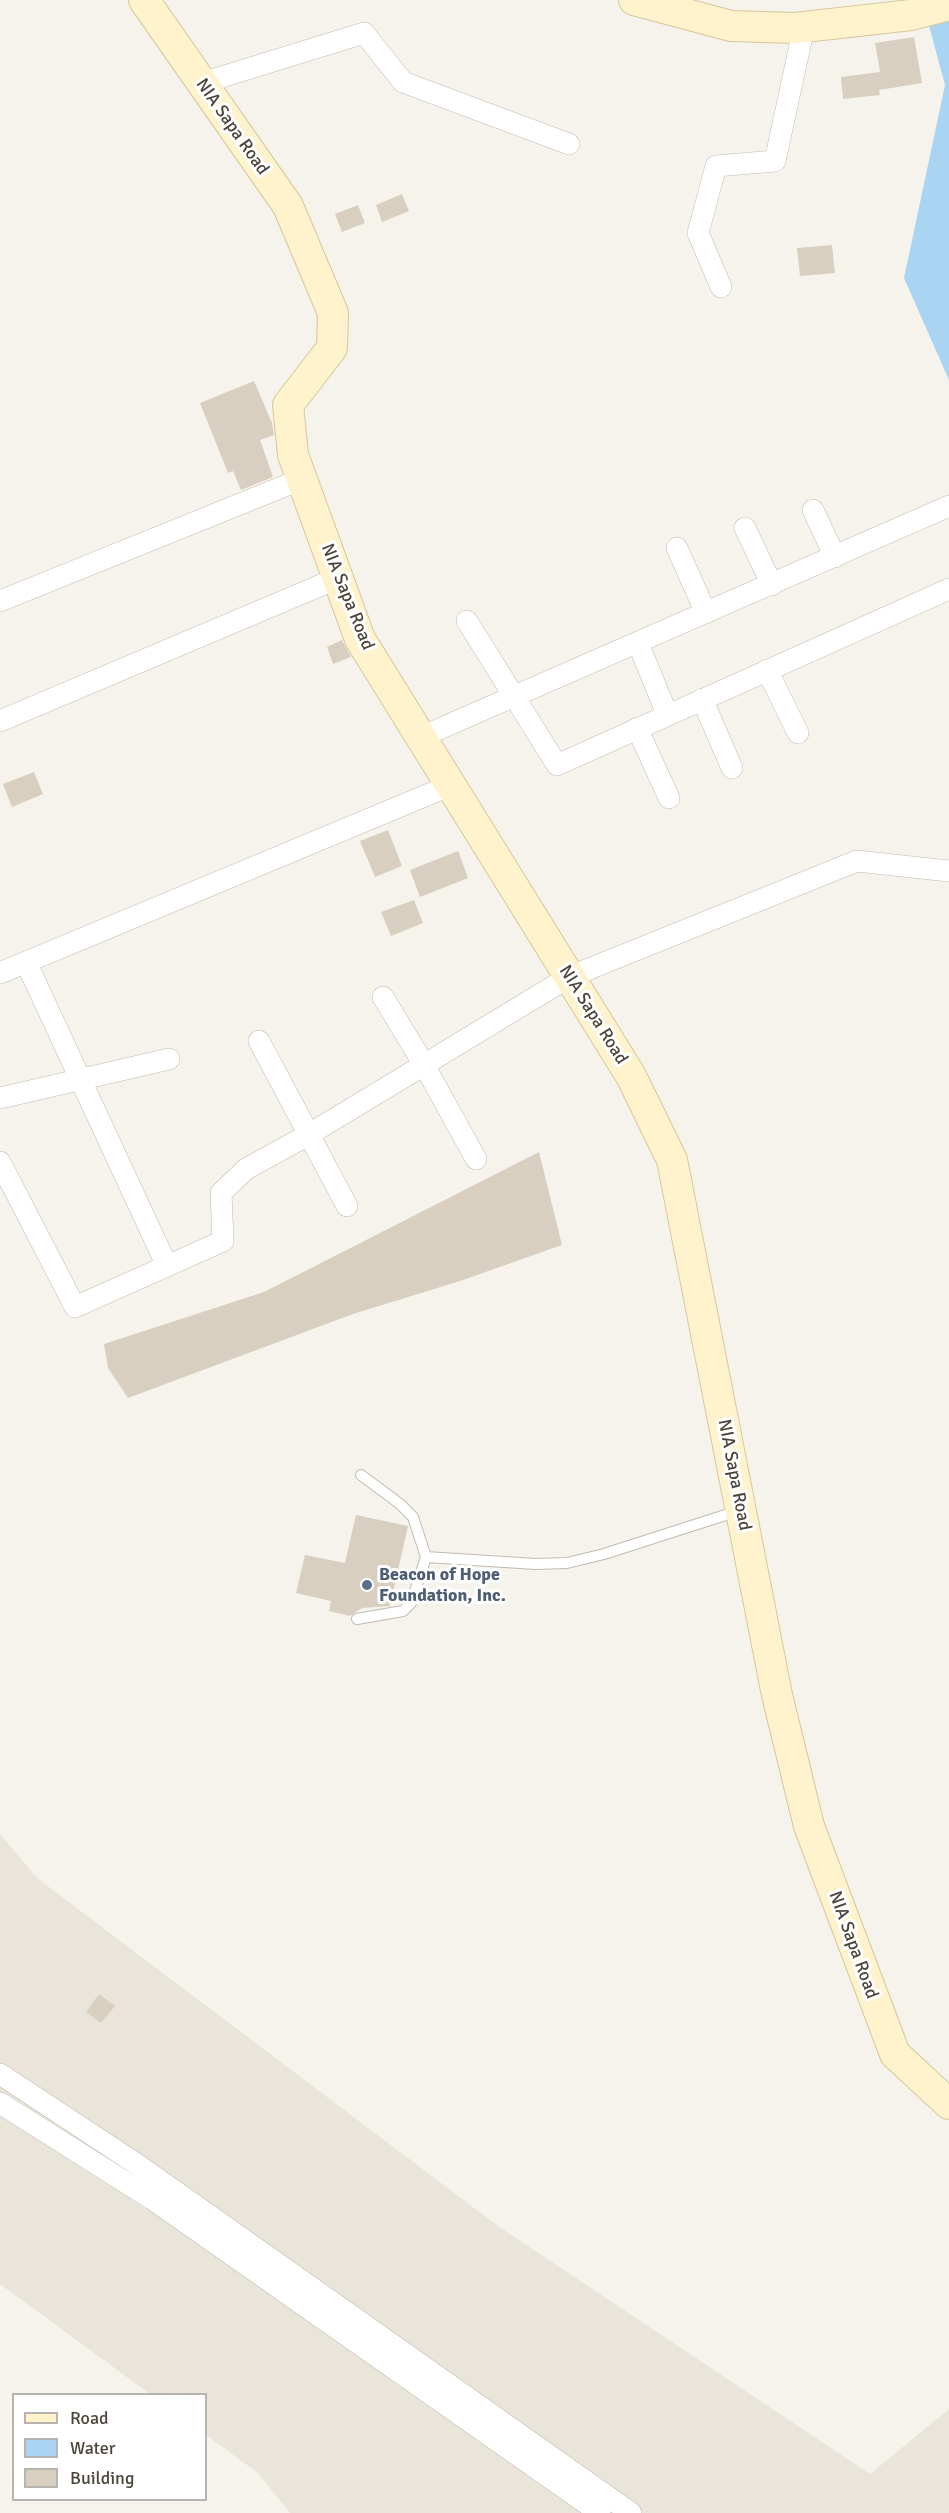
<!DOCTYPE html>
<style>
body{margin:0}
#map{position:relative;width:949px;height:2513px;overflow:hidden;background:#f6f3ec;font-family:Signika,sans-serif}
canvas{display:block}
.legend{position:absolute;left:12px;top:2393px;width:195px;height:108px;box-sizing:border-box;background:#fff;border:2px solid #b7b4b0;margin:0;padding:8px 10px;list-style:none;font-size:18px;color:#4b4439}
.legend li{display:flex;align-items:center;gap:12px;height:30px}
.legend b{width:30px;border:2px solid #b7b4b0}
</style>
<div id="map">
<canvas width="949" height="2513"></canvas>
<ul class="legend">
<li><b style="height:8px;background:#fff3cd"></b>Road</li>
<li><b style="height:16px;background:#a9d4f2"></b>Water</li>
<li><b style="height:16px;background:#d8cfc1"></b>Building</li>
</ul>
</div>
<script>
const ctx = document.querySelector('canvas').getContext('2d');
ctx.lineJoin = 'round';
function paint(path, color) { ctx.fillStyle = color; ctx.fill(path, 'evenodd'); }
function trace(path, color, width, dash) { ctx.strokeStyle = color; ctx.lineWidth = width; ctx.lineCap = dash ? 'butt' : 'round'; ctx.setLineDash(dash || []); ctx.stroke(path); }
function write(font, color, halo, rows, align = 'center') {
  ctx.font = font + ' Signika,sans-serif'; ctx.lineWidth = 6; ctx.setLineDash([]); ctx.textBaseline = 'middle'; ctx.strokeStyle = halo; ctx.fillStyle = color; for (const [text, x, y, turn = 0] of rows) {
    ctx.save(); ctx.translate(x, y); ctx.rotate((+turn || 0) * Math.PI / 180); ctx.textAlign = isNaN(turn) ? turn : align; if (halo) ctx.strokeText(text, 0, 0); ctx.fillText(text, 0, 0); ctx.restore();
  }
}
paint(new Path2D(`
 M0,1834L37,1878L498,2226L870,2474L949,2409V2513H290L258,2473L206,2435V2394H150L0,2284Z`), '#eae5da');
paint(new Path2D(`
 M922,0H949V380L904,278L945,85Z`), '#a9d4f2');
paint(new Path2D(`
 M914,37L922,83L879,90L880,95L843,99L841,77L880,72L875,43Z
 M402,194L409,211L382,222L376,205Z
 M358,205L365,223L342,232L335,214Z
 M832,245L835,273L800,276L797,248Z
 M254,381L272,423L274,435L260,440L273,477L241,490L233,471L228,473L200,403Z
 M342,640L351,657L333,664L327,647Z
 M34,772L43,794L12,807L3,784Z
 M388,830L402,866L375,877L360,841Z
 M458,851L468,878L420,897L410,870Z
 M414,900L423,923L391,936L381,912Z
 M539,1152L562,1245L460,1281L353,1314L128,1398L108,1368L104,1344L264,1292Z
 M356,1515L408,1526L390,1606L362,1608L350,1616L329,1611L331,1601L296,1593L305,1555L345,1563Z
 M99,1994L115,2006L101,2023L86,2012Z`), '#d8cfc1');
const lane = new Path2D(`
 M361,1475L400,1504L413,1517L426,1557L536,1564L567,1563L604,1554L738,1511
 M357,1619L403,1611L411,1603L426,1557`);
const street = new Path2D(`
 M202,83L364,33L403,82L569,144
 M721,287L698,233L716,166L775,161L804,27
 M813,510L835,557
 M745,528L772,585
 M677,548L706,613
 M0,601L302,479
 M467,621L557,765L949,589
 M638,643L667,714
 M767,670L798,733
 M702,699L732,768
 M0,721L338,578
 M637,728L669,798
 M421,737L949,506
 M26,962L167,1266
 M0,973L451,785
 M383,997L423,1063L476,1159
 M259,1041L347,1206
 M0,1098L169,1059
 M0,1162L75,1307L223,1241L221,1193L246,1169L308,1135L569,977L857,861L949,871
 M0,2074L138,2165L631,2513
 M0,2103L152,2199L600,2513`);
const secondary = new Path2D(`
 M144,0L288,206L333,313L332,348L288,405L293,455L360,639L631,1076L672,1160L777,1695L809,1826L895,2054L949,2104
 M634,0L731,26L795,28L911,15L949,5`);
trace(lane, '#c2bbae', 12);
trace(street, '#c2bbae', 22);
trace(secondary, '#d6c79b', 32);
trace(lane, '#fff', 10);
trace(street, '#fff', 21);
trace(secondary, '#fff3cd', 30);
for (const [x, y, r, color] of [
 [367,1585,6,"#5c6f8a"]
]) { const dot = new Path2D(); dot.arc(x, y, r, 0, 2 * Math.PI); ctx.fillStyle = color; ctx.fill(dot); trace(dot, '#fff', 2); }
write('18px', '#4b4439', '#fff', [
 ["NIA Sapa Road",232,127,55],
 ["NIA Sapa Road",347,597,68],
 ["NIA Sapa Road",593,1015,58],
 ["NIA Sapa Road",734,1475,79],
 ["NIA Sapa Road",853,1945,70]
]);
write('bold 18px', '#4e5e75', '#fff', [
 ["Beacon of Hope",379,1575],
 ["Foundation, Inc.",379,1596]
], 'left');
</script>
